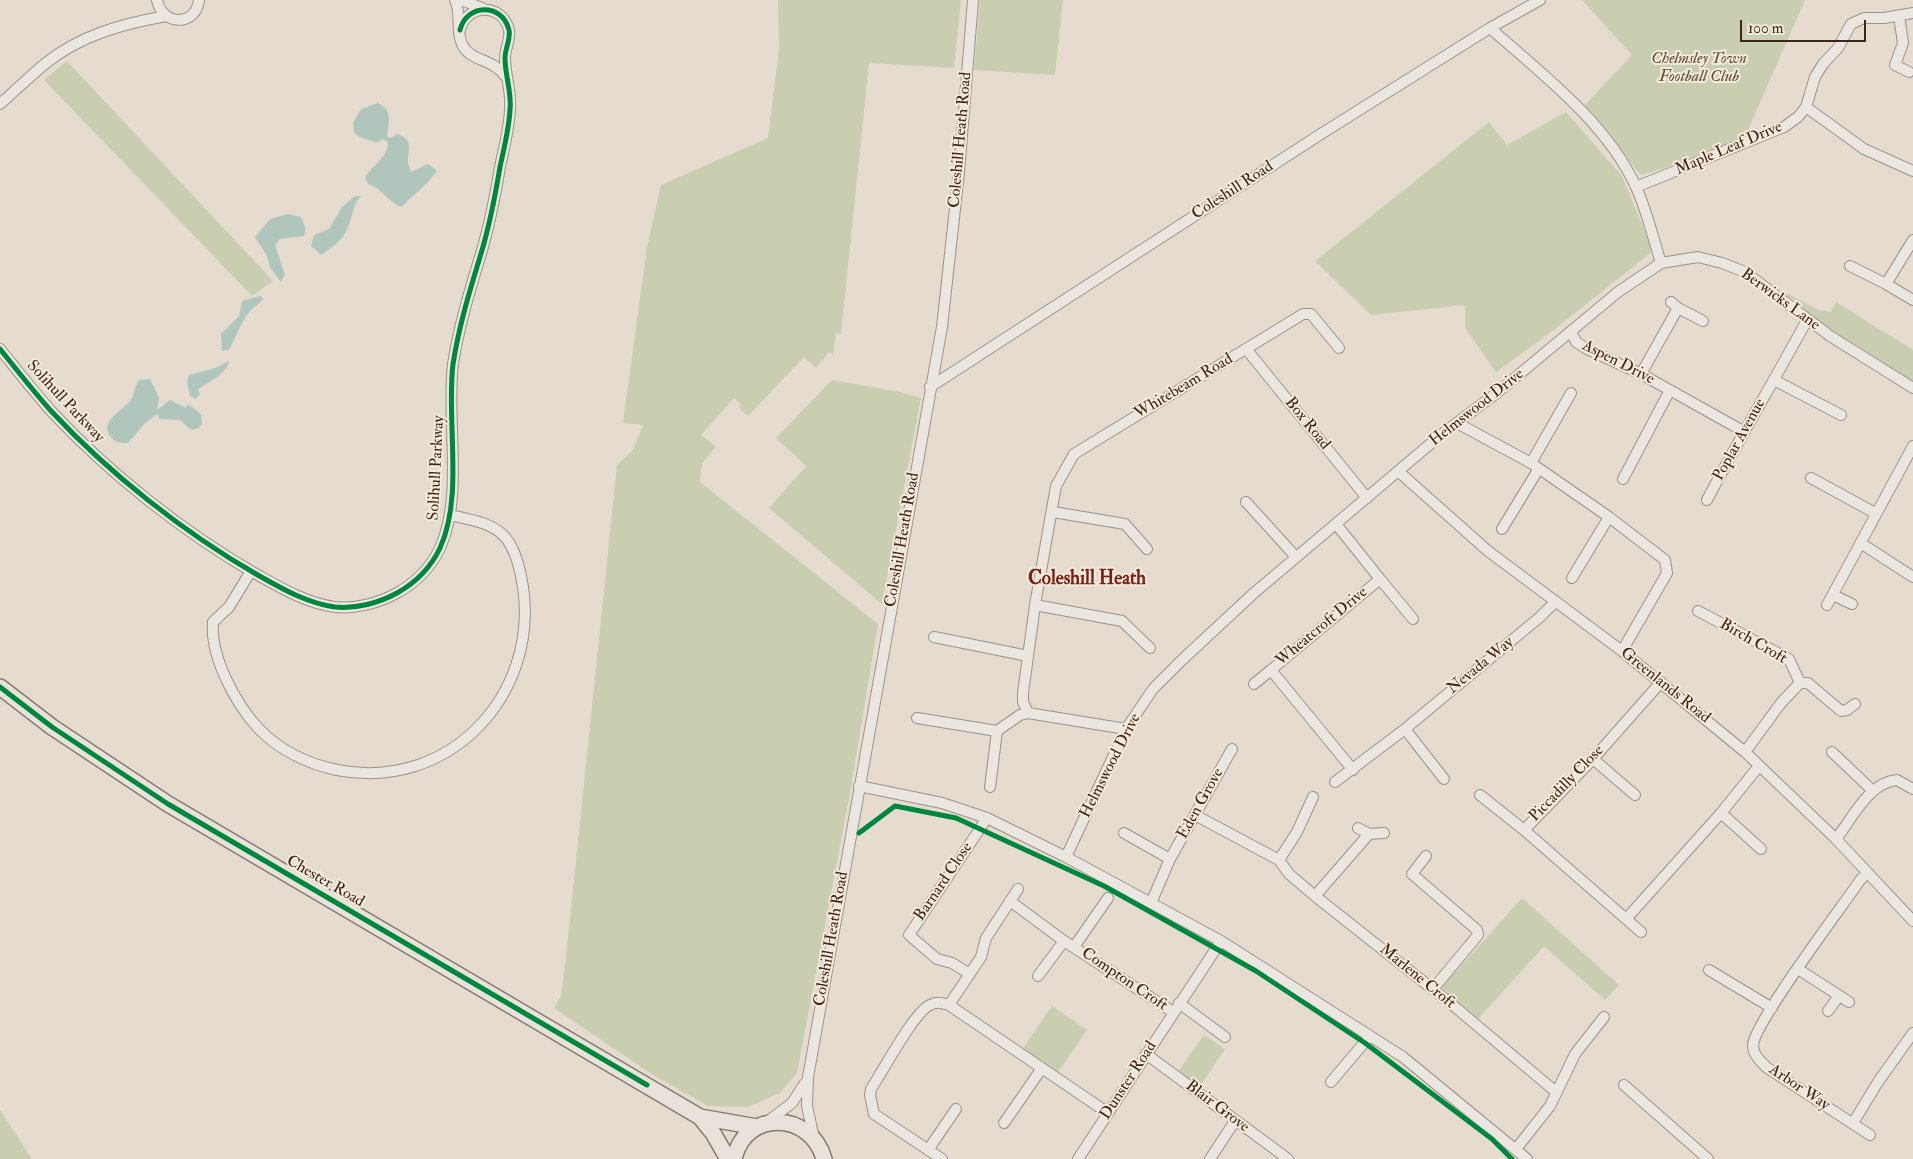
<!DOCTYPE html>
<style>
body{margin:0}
#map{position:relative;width:1913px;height:1159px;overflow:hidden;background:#e5dccf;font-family:"IM FELL Double Pica",serif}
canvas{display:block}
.scale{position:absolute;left:1740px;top:20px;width:126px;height:22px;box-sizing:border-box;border:2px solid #3f2519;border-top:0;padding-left:6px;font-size:15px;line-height:18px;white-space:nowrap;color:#3f2519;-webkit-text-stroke:4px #f4eada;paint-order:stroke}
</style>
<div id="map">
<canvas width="1913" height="1159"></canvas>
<div class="scale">100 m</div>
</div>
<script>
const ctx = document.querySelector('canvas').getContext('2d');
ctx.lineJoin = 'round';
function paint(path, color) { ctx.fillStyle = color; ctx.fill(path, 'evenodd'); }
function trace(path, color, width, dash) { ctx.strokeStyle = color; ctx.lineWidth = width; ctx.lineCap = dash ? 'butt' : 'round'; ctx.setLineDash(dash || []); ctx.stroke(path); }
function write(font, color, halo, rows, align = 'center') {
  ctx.font = font + ' "IM FELL Double Pica",serif'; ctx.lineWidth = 4; ctx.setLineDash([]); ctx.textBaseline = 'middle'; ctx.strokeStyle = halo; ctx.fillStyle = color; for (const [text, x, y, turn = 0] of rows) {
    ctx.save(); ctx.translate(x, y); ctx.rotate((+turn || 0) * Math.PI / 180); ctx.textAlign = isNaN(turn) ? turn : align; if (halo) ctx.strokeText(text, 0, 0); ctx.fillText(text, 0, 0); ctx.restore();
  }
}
paint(new Path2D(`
 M778,0H961L954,68L869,63L841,334L836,333L833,355L829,352L816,368L804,357L748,416L739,408L741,404L734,398L701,435L716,447L702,463L700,482L878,624L850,793L797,1073L780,1093L748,1107L708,1106L653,1075L554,1008L561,996L566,957L617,465L633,450L643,425L623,423L647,247L661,185L768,138L779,50Z
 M980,0H1063L1055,75L974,70Z
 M1582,0H1805L1745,137L1665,168L1641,175L1583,107L1632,55Z
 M67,61L273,281L252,296L44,80Z
 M1566,112L1622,176L1653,251L1546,336L1496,372L1465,328V305L1371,315L1315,261L1489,122L1507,145Z
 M1782,291L1819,310L1831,312L1836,302L1913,350V382L1827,327Z
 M832,380L900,392L921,398L882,604L769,508L806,466L776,438Z
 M1522,898L1619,985L1605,1000L1544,946L1478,1019L1442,987Z
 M1052,1006L1087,1030L1058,1072L1023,1048Z
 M1204,1035L1225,1049L1199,1088L1177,1073Z
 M0,1110L32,1159H0Z`), '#caceb1');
paint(new Path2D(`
 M378,103C393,111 389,122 387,136L390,138L398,134C419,143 402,154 411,172L428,164L437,171L427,183L401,207C387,201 382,188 368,184L365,177C372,166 389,156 388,142L383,139L377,143L360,137L354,133L353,123L361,109Z
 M355,196H361C352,205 353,218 347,229C342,241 331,248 321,255L311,246L314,235L329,229L342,207Z
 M288,214L301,217C304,222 307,230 304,236L280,239L275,245L285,275L281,282L271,269L266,254L255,237L270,219Z
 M260,296L264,299C260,303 255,306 251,310C241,321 236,337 229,350L222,351L221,334L239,316L242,301Z
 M229,361C226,376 208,381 198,390L200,394L196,399L190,396L187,381L189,375L215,368Z
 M150,379L159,398L157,410L170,400L186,408L188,404L201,414L202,424L199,428L191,430L180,420L160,419L157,414L144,424L128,443C121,443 115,443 110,436C99,419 126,410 132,398C135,392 134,387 139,380Z`), '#b0c6bd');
const minor = new Path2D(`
 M157,0C162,26 196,27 199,0
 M455,0C462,15 455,32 463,46C472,62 493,58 506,77
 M462,0L484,9
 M1899,16L1903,43L1895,65L1909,72
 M1490,28C1541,73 1607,123 1636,187C1647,211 1653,238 1661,263
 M0,104C15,91 30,76 46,63C81,35 122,24 166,16
 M1806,107L1864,149L1913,171
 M1636,187L1784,127L1798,117L1806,107L1815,77L1823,64L1838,48L1851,24L1864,18H1884L1913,13
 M1850,266L1886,284L1913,240
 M1886,284L1913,300
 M1678,308L1703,321
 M1571,331L1576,342L1587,349L1641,374L1743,431
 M0,349C17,370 34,392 52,412C109,473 183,532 256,574C281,588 306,603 335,607C356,609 379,603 397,593C415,583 431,567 440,548C464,496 446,420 453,364C459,326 469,293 480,257C489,228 495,197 500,167C504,148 509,129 510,110C512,92 505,76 505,58C505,48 511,39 509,30C502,2 466,4 460,30
 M1247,350L1367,498
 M1641,374L1678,308L1671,302
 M1774,380L1841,415
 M930,387L1324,132L1490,28L1540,0
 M1457,423L1531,463L1609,517L1665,560L1667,573L1622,651
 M1531,463L1571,393
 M1399,472L1488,551L1622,651L1745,752L1836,839L1913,921
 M1811,478L1875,513
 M1623,479L1670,390
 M1707,500C1739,439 1774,381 1807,320
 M1246,502L1296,557
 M1053,512L1125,524L1147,549
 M1336,524L1380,579L1271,670L1353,770
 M1502,529L1538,470
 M1862,544L1913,577
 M251,571L229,607L213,622C210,657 236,704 258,728C279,750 308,764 337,770C448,792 539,696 523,587C521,572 515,546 503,535C490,522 467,519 450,515
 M1572,578L1609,517
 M1380,579L1413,619
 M1833,595L1852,604
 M1035,605L1122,621L1150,648
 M1827,605L1913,446
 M1698,611L1789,659L1800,683L1781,703L1745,752
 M934,637L1028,656
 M1800,683H1808L1841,711L1847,710L1855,704
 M1254,684L1271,670
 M1028,713L1126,729
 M917,718L997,731
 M1405,729L1444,779
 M1832,752L1873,791
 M1593,759L1635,795
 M1335,782L1405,729L1540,617L1555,602
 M859,786L942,803L987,818L1066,857L1221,941L1403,1057L1527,1159
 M990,787L997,731L1020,715L1028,713L1023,702V693L1035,605L1056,486L1074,454L1303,314H1311L1339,348
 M1480,795L1524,830
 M1721,813L1761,849
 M1195,815L1279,860L1289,874L1315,896L1449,1002L1556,1092
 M1358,828L1369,834L1384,833
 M1124,833L1170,859
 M1836,839C1852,819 1869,782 1897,780L1913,789
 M1426,856L1412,874L1477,930L1478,935L1433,989
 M1066,857L1126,729L1153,689L1183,659L1254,593L1442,434L1498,392L1618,292L1661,263L1698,257L1722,263L1745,272L1830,336L1913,388
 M1279,860L1297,832L1313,797
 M1868,873L1861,879C1844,904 1754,1023 1753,1045C1753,1055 1760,1060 1766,1067L1870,1135
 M1315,896L1369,834
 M1010,901L1064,941L1173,1012
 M1151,903L1170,859L1232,749
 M1627,918L1721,813L1759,766
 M1641,932L1524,830L1593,759L1661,682
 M1074,947L1108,898
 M1798,969L1849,1002
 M1709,970L1772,1008
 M970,974L952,963L937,959L909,935L987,818
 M1038,976L1064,941
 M1179,1003L1225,1037
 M949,1005L981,957L986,938L1018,889
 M1828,1011L1839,996
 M1146,1054L1288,1159
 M1331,1082L1369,1037
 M1624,1085L1708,1159
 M767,1122L792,1103L805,1083
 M1004,1123L1042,1068
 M1853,1123L1878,1082L1913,1033
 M814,1138L807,1106L808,1077L942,327L959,172L973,0
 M1516,1149L1550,1106L1575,1054L1604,1017
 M928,1150L956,1109
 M942,1159L874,1114L870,1095L871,1089C883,1071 914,1012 930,1005C937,1001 942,1003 949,1005L1108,1113
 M1078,1159L1221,941
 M1210,1159L1235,1121`);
const highway = new Path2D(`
 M0,687L52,727L168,804L700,1117L713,1133L728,1159
 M700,1117L757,1127
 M734,1159C745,1109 811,1111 824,1159`);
trace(minor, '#9b928a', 12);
trace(highway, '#837a72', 18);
trace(minor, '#ebe6df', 10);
trace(highway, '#e8e2da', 15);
trace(new Path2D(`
 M0,349C17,370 34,392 52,412C109,473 183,532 256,574C281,588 306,603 335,607C356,609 379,603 397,593C415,583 431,567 440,548C464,496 446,420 453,364C459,326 469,293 480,257C489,228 495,197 500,167C504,148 509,129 510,110C512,92 505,76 505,58C505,48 511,39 509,30C502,2 466,4 460,30
 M0,687L52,727L168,804L647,1085
 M859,833L895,806L956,818L1104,886L1256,971L1365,1043L1492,1139L1512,1159`), '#00873e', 5);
write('italic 16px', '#5c4c39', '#f4eada', [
 ["Chelmsley Town",1699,60],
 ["Football Club",1699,78]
]);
write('16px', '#3f2519', '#f4eada', [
 ["Coleshill Heath Road",961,140,-85],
 ["Maple Leaf Drive",1729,149,-23],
 ["Coleshill Road",1233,191,-33],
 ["Berwicks Lane",1780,300,36],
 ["Aspen Drive",1618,363,27],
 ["Whitebeam Road",1184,387,-31],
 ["Solihull Parkway",65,402,47],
 ["Helmswood Drive",1477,408,-38],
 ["Box Road",1307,424,51],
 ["Poplar Avenue",1740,440,-61],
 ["Solihull Parkway",437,468,-87],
 ["Coleshill Heath Road",903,540,-80],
 ["Wheatcroft Drive",1322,627,-40],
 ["Birch Croft",1753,642,30],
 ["Nevada Way",1481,666,-39],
 ["Greenlands Road",1665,686,39],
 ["Helmswood Drive",1111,766,-63],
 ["Piccadilly Close",1567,784,-46],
 ["Eden Grove",1201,804,-61],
 ["Chester Road",325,882,30],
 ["Barnard Close",944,882,-56],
 ["Coleshill Heath Road",832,939,-80],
 ["Marlene Croft",1417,977,39],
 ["Compton Croft",1124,980,34],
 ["Dunster Road",1129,1081,-57],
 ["Arbor Way",1799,1088,34],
 ["Blair Grove",1217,1107,37]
]);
write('bold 19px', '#7a1f14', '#f4eada', [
 ["Coleshill Heath",1087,580]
]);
</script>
